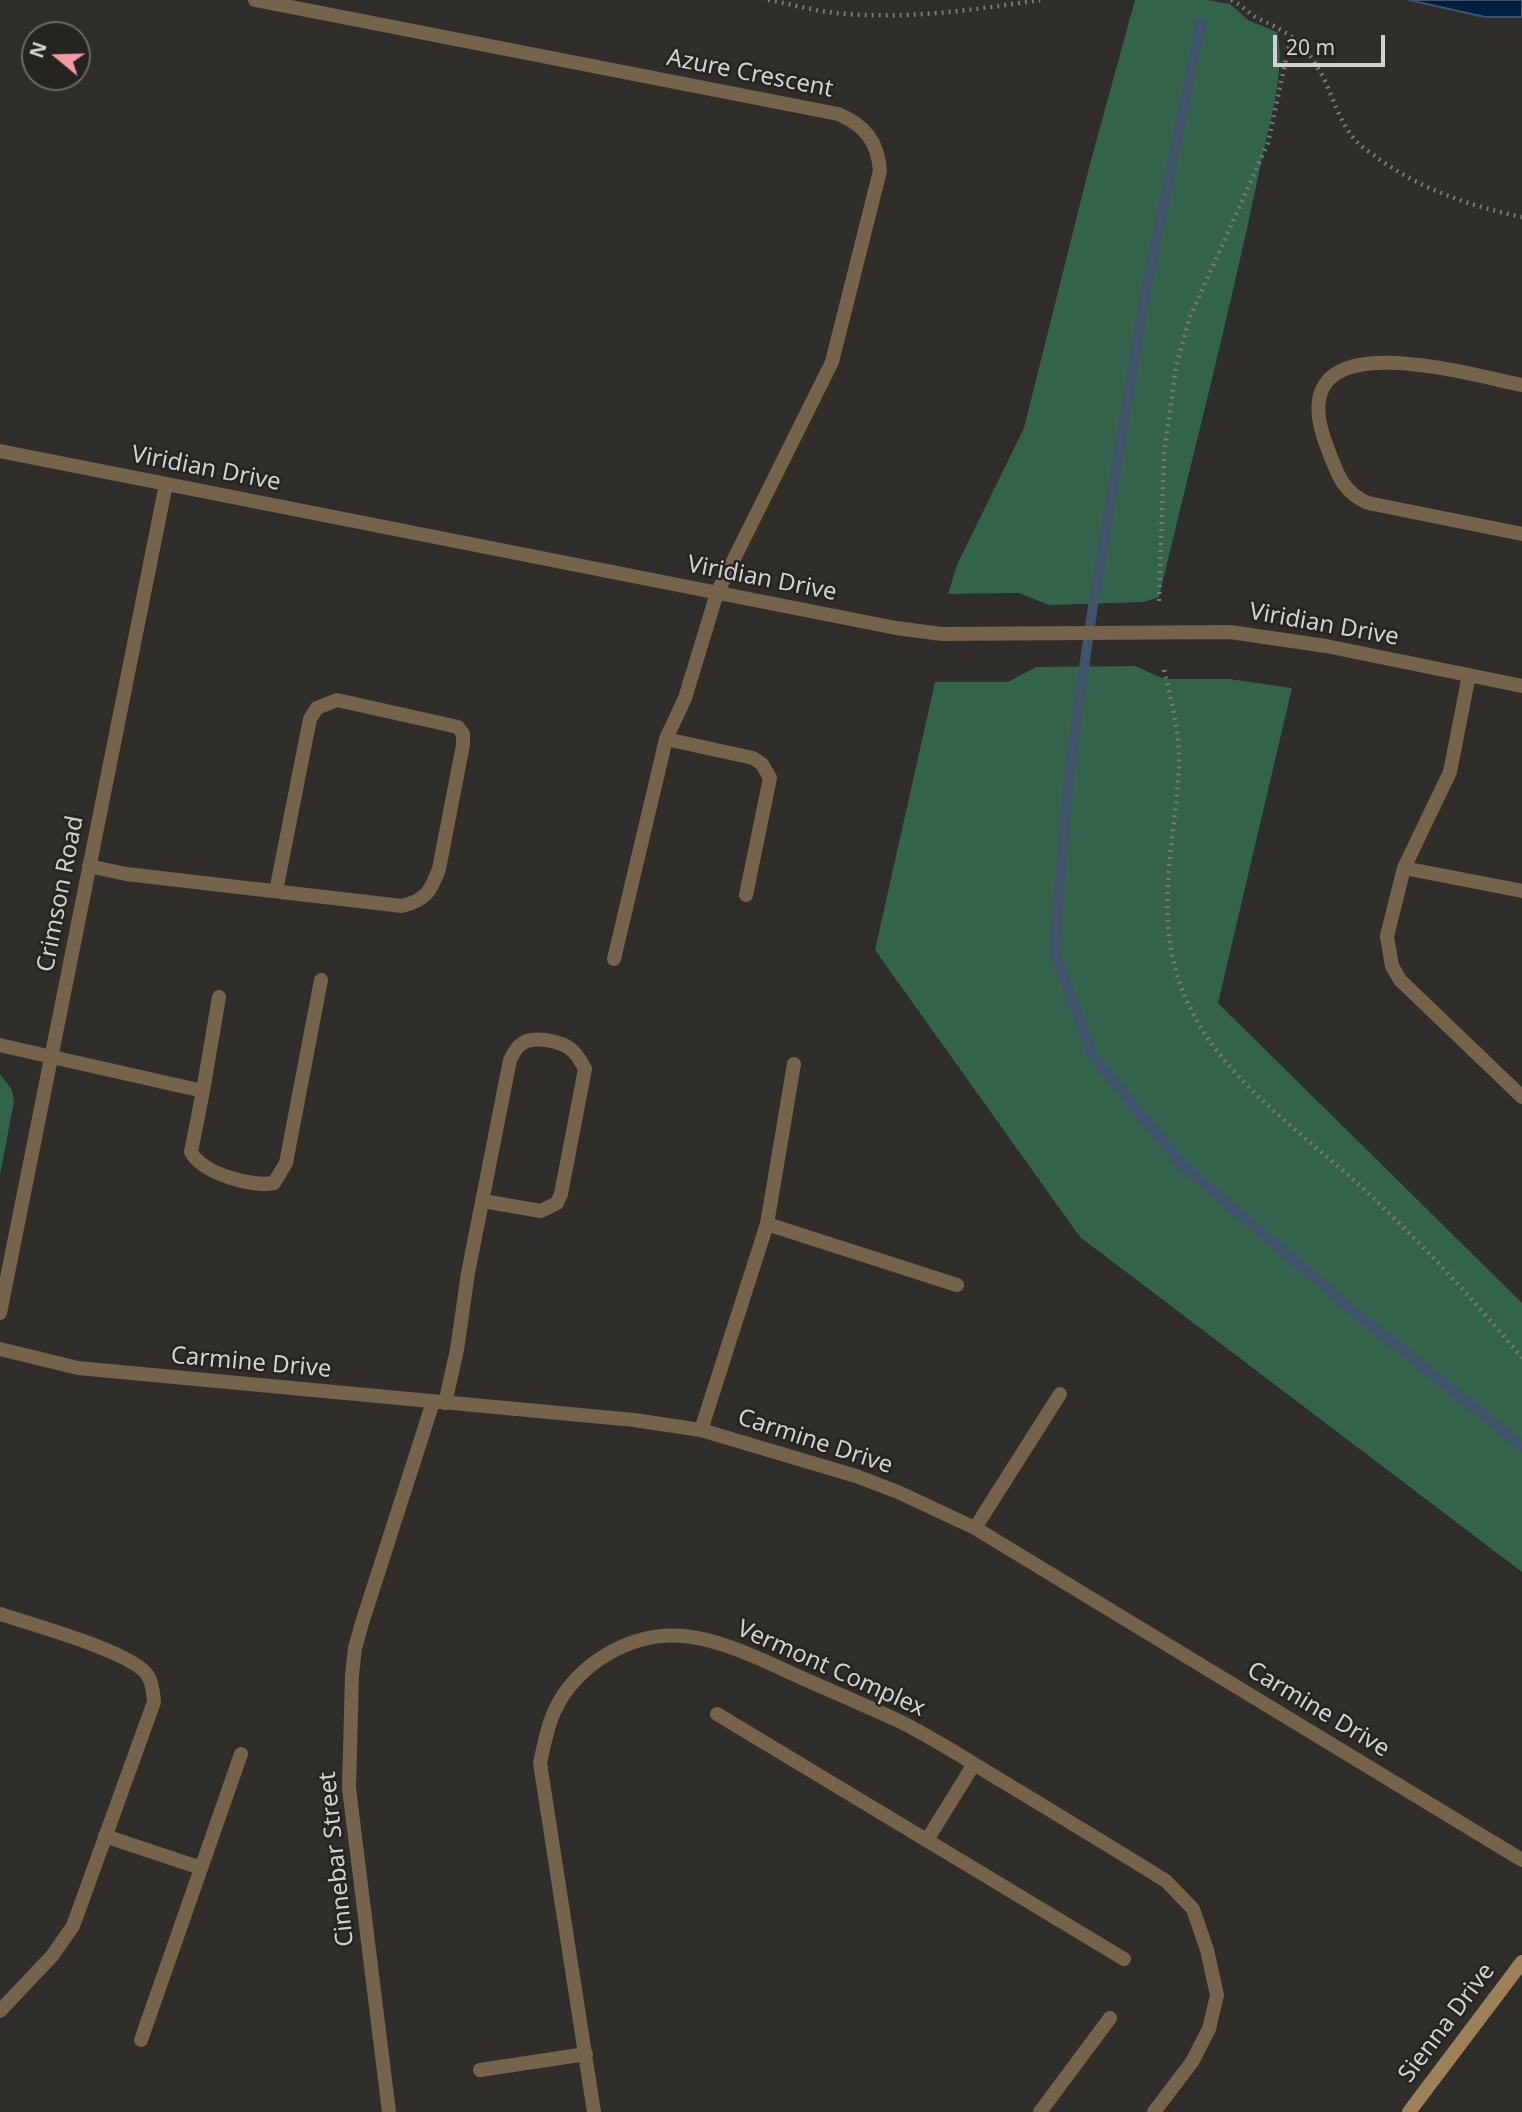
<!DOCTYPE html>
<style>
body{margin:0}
#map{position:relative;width:1522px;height:2112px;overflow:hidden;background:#2f2e2b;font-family:"Noto Sans",sans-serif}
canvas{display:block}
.north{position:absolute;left:21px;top:21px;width:70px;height:70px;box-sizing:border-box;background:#252421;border:2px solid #6a6967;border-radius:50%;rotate:289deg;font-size:19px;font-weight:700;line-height:28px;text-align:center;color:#d2d1cf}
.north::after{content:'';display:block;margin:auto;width:24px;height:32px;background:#f39aa7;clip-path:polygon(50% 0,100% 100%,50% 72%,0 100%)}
.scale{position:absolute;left:1273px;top:35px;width:112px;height:32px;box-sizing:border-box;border:4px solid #d2d1cf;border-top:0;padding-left:9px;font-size:21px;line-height:24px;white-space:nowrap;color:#d2d1cf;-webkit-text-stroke:5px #252421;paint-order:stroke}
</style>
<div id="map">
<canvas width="1522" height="2112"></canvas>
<div class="north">N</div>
<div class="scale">20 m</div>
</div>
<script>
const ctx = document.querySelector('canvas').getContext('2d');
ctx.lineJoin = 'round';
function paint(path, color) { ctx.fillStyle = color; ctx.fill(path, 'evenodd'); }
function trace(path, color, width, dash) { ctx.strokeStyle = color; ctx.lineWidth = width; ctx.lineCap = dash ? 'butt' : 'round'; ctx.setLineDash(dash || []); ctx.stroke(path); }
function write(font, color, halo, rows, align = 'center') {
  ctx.font = font + ' "Noto Sans",sans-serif'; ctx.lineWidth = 5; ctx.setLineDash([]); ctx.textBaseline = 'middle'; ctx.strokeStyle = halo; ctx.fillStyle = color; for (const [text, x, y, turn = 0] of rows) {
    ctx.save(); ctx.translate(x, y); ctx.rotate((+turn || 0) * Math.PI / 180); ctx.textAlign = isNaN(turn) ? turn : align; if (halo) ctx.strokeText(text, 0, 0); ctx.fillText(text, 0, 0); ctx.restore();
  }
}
paint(new Path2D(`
 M1135,0H1207L1230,4L1248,20L1277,32C1287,67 1267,132 1260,168C1230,312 1193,454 1159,597L1144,602L1049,605L1019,593L948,594L957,565L1024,428L1090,164Z
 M1135,666L1164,679H1229L1292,688L1218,1003L1522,1303V1572L1080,1237L875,950L935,682H1008L1036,667Z
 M0,1074L12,1090L14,1101L0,1175Z`), '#33634b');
const water = new Path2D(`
 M1409,0H1522V17H1485Z`);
paint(water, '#001e40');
trace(water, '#3f546b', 2);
trace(new Path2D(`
 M1201,23L1145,294L1092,612L1069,774L1054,951L1093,1056L1182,1165L1358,1315L1522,1446`), '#3f546b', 10);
trace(new Path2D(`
 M768,0C791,4 814,11 837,13C905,20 973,10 1040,0
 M1231,0C1241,4 1248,13 1257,18C1292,34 1304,42 1323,77C1334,99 1340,125 1358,143C1364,149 1373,154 1379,159C1423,190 1470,206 1522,217
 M1159,601L1164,455L1176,366L1190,317L1268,143L1291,36
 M1164,670C1171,700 1180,732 1179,764C1177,825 1160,887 1171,949C1190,1062 1293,1122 1370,1195C1424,1246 1475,1301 1522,1358`), '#797875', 4.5, [2, 5]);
trace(new Path2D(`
 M1522,385C1462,373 1279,318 1326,444C1336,470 1341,492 1368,503L1522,534
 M1469,675L1450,772L1404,868L1387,936L1392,966L1400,980L1522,1097
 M666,739L753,758L762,764L770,778L746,895
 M89,866L126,874L402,906C426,900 431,891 439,869L463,745V734L458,727L337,700L317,708L310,719L276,891
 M1404,868L1522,891
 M614,959L666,739L685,698L717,593
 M52,1057L203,1091L191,1152C203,1174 252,1187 274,1183L286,1163L321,980
 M203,1091L219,997
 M767,1224L957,1285
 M445,1403L457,1350L468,1273L510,1060C513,1055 515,1049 519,1046C530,1035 555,1040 568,1047C576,1052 581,1061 585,1069L561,1194L557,1203L541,1211L483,1201
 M701,1430L767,1224L794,1064
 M975,1528L1060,1394
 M0,1614C30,1624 134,1652 148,1676C153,1684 153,1693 154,1702L73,1926L52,1956L0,2011
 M717,1714L1124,1959
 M105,1836L201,1868
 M927,1840L974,1764
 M141,2040L241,1754
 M480,2070L586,2054
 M594,2112L540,1763C544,1745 547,1728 554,1712C576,1664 631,1631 684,1636C725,1640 766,1662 804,1679C836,1693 869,1707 901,1722C937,1740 972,1763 1007,1784C1060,1816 1113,1848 1166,1881L1193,1909L1207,1950L1217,1995L1209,2029L1192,2062L1154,2112
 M1040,2112L1110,2018`), '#75634b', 14);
trace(new Path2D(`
 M255,0L838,114C865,125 878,142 880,171L832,362L717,593
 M0,451L896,628L942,634L1230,632L1326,646L1522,686
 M0,1045L52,1057
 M0,1313L166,484
 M0,1349L78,1368L634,1420L701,1430L856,1476L898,1492L975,1528L1522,1860
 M389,2112L349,1788L352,1675L355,1648L362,1623L433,1402`), '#75634b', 14);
trace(new Path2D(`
 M1409,2112L1522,1962`), '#9d805a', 14);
write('24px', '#d2d1cf', '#252421', [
 ["Azure Crescent",750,74,11],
 ["Viridian Drive",206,469,11],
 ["Viridian Drive",762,579,11],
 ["Viridian Drive",1324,625,10],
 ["Crimson Road",61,894,-79],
 ["Carmine Drive",251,1363,5],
 ["Carmine Drive",815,1442,18],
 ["Vermont Complex",831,1669,24],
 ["Carmine Drive",1318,1710,31],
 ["Cinnebar Street",337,1859,-96],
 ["Sienna Drive",1447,2023,-53]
]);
</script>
